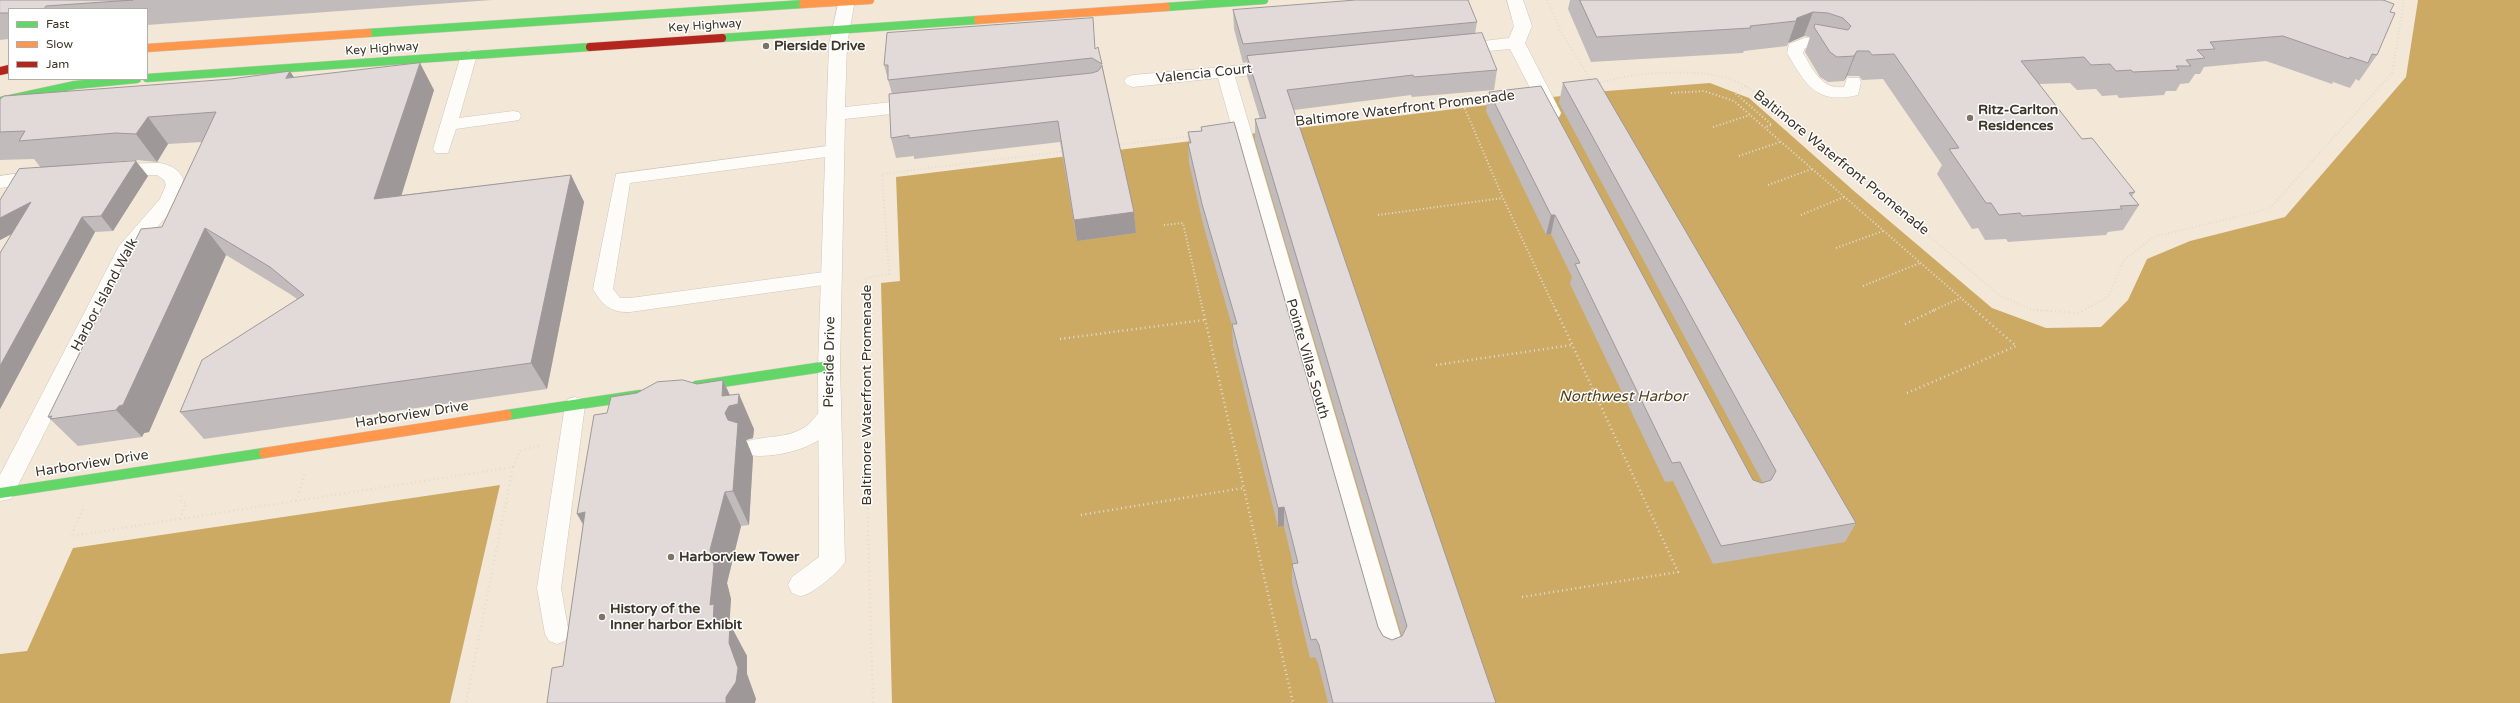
<!DOCTYPE html>
<style>
body{margin:0}
#map{position:relative;width:2520px;height:703px;overflow:hidden;background:#f3e8d7;font-family:"Varela Round",sans-serif}
canvas{display:block}
.legend{position:absolute;left:8px;top:8px;width:140px;height:72px;box-sizing:border-box;background:#fff;border:1px solid #b1aea9;margin:0;padding:5px 7px;list-style:none;font-size:12px;color:#3c3528}
.legend li{display:flex;align-items:center;gap:8px;height:20px}
.legend b{width:20px;border:1px solid #b1aea9}
</style>
<div id="map">
<canvas width="2520" height="703"></canvas>
<ul class="legend">
<li><b style="height:5px;background:#63d668"></b>Fast</li>
<li><b style="height:5px;background:#ff974d"></b>Slow</li>
<li><b style="height:5px;background:#b3261e"></b>Jam</li>
</ul>
</div>
<script>
const ctx = document.querySelector('canvas').getContext('2d');
ctx.lineJoin = 'round';
function paint(path, color) { ctx.fillStyle = color; ctx.fill(path, 'evenodd'); }
function trace(path, color, width, dash) { ctx.strokeStyle = color; ctx.lineWidth = width; ctx.lineCap = dash ? 'butt' : 'round'; ctx.setLineDash(dash || []); ctx.stroke(path); }
function write(font, color, halo, rows, align = 'center') {
  ctx.font = font + ' "Varela Round",sans-serif'; ctx.lineWidth = 3; ctx.setLineDash([]); ctx.textBaseline = 'middle'; ctx.strokeStyle = halo; ctx.fillStyle = color; for (const [text, x, y, turn = 0] of rows) {
    ctx.save(); ctx.translate(x, y); ctx.rotate((+turn || 0) * Math.PI / 180); ctx.textAlign = isNaN(turn) ? turn : align; if (halo) ctx.strokeText(text, 0, 0); ctx.fillText(text, 0, 0); ctx.restore();
  }
}
paint(new Path2D(`
 M2418,0H2520V703H892L881,283L900,281L896,177L1594,92L1710,83L1749,98L1854,191L1992,308L2046,328L2101,327L2128,300L2147,259L2190,241L2285,217L2406,77Z
 M500,485L450,703H0V654L27,651L73,548Z`), '#ccaa64');
const lane = new Path2D(`
 M1804,38C1816,37 1833,41 1840,51L1838,54C1825,57 1818,46 1805,48L1803,53C1813,70 1822,90 1844,87L1847,78H1859L1861,82L1858,95C1816,105 1806,85 1787,53L1789,44Z
 M469,50L477,55L459,118L513,111L519,112L521,116L519,120L513,121L456,129L448,153H436L433,149L461,55Z
 M835,145L841,147L844,151L841,155L630,183L613,289L620,298H630L831,271L838,273L841,278L838,283L630,312C611,313 602,305 593,289L616,174Z
 M575,397L582,399L585,405L561,588L569,634L565,641L557,644L549,641L545,634L537,588L565,405L568,399Z
 M830,404L837,406L840,412C836,420 829,430 822,437C808,451 764,460 745,454L742,448L745,442C766,435 787,439 805,427C816,420 818,408 830,404Z`);
const street = new Path2D(`
 M839,0H855L847,44L845,107L920,99L927,101L929,105L927,109L920,111L845,119L840,366L845,562C840,571 812,595 801,596C799,596 795,594 792,593L788,585L792,577L819,557L818,366L829,44Z
 M1507,0H1523L1532,26L1525,43L1561,113L1559,117H1545L1510,49L1457,54L1451,53L1448,49L1451,45L1457,44L1509,38L1514,26Z
 M1277,62L1283,63L1286,67L1283,71L1235,77L1403,645L1399,653L1390,657L1381,653L1377,645L1218,78L1133,87L1127,85L1124,81L1127,77L1133,75Z
 M160,163C174,166 181,171 186,185L175,207L137,250L11,499L0,501V475L119,246L160,199L166,185L164,180L157,175L111,176L104,174L101,170L104,166L111,164Z
 M43,170L50,171L53,176L50,181L0,188V176Z`);
const fastFar1 = new Path2D(`
 M1166,7L1264,0
 M368,33L803,4
 M722,38L978,20
 M147,78L590,47
 M0,101L75,85L137,79`);
const fast = new Path2D(`
 M696,386L829,366
 M507,415L640,395
 M0,493L264,453`);
const slowFar1 = new Path2D(`
 M803,4L870,0
 M978,20L1166,7
 M147,48L368,33`);
const slow = new Path2D(`
 M264,453L507,415`);
const jam = new Path2D(`
 M590,47L722,38
 M0,71L9,69`);
trace(lane, '#cec6b9', 1);
trace(street, '#cec6b9', 1);
trace(fastFar1, '#cec6b9', 9);
trace(fast, '#cec6b9', 11);
trace(slowFar1, '#cec6b9', 9);
trace(slow, '#cec6b9', 11);
trace(jam, '#cec6b9', 9);
trace(new Path2D(`
 M1547,0L1560,30L1591,81
 M1597,84C1629,72 1697,68 1730,79C1748,85 1762,97 1777,108L1999,295L2033,310L2052,311
 M1746,86L1735,93L1772,125L1765,127
 M1671,93L1704,91L1734,101L1976,311
 M1462,102L1503,198L1556,311
 M1296,123L1492,98
 M1713,127L1750,115
 M1117,145L1192,136
 M1739,156L1780,142
 M1768,185L1812,169
 M1378,215L1503,198
 M1801,215L1844,197
 M1164,225L1183,223L1203,311
 M1836,248L1883,231
 M1863,286L1920,263
 M865,311L866,278L889,274L882,174L1065,151
 M1932,311L1961,298
 M2082,311L2108,297L2124,260L2153,237L2269,209L2392,73L2404,0`), '#e0ddd7', 2, [1, 2.5]);
trace(new Path2D(`
 M865,310L864,386L873,703
 M1203,310L1293,703
 M2037,310L2079,313L2084,310
 M1905,324L1935,310
 M1060,339L1204,320
 M1436,365L1572,345
 M1907,393L2016,346L1975,310
 M513,467L520,451L541,445
 M296,501L305,473
 M83,509L71,536L513,467L466,703
 M1081,515L1243,488
 M180,519L186,503L181,501V494
 M1522,597L1678,572L1556,310`), '#e0ddd7', 2.5, [1, 3.5]);
paint(lane, '#fdfcf9');
paint(street, '#fdfcf9');
trace(fastFar1, '#63d668', 8);
trace(fast, '#63d668', 10);
trace(slowFar1, '#ff974d', 8);
trace(slow, '#ff974d', 10);
trace(jam, '#b3261e', 8);
paint(new Path2D(`
 M0,0H492L147,25V9H9V39L0,40Z
 M1570,0H2383L2390,12L2377,55L2359,81L2356,79L2350,88L2333,82L2332,84L2266,61L2204,67L2200,74H2195L2189,83L2180,84L2176,91H2166L2164,95L2119,98L2117,95L2102,96L2096,89L2077,90L2070,83L2039,84L2082,139L2135,192L2132,196L2139,205L2123,230L2108,232L2106,235L2008,242L2006,239L1985,240L1978,228L1972,229L1937,174L1942,165L1883,79L1862,80L1859,76H1847L1844,81L1828,82L1820,77L1805,52L1810,37L1804,36L1788,43L1787,46L1744,51L1743,53L1591,62L1568,9Z
 M1233,10L1477,22L1475,34L1497,70L1494,90L1412,97L1411,95L1294,110L1496,703H1328L1318,663L1315,657L1310,658L1292,583V564H1293L1284,526L1278,527L1233,345L1232,326L1203,224L1189,163L1188,143H1189L1188,132L1201,131V127L1378,627L1383,636L1392,640L1402,636L1255,140V119H1260L1247,76V62L1243,63L1234,29Z
 M1096,49L1102,64L1134,212L1136,233L1077,241L1060,142L914,159V156L896,158L891,138L892,94L884,65Z
 M294,78L434,90L401,195L571,175L584,202L547,389L204,439L180,412L297,299L290,294L226,255L149,432L144,433L142,437L78,446L48,417L162,227L202,142L168,144L157,162L137,160L89,164L148,176L113,231L95,232L0,409V253L12,234L0,240V200L41,168L34,159L0,160V99Z
 M1563,83L1856,523L1845,542L1713,564L1673,481L1665,482L1570,284L1572,277L1551,234L1546,235L1486,111L1489,92L1753,480L1762,483H1763L1559,103Z
 M723,380L730,395L754,429L753,438L746,440L753,457L749,525L741,526L727,583L731,599L729,624L747,656V674L756,699L563,666L583,525L577,514L607,413L697,384Z`), '#c2bbbb');
paint(new Path2D(`
 M1813,12L1804,36L1788,43L1787,46L1797,18Z
 M1857,51L1847,76L1844,81L1854,56Z
 M420,63L434,90L392,226L374,199Z
 M290,71L307,98L286,78Z
 M148,117L168,144L157,162L136,134Z
 M136,161L148,176L113,231L101,216Z
 M571,175L584,202L547,389L531,363Z
 M31,202L44,217L0,240V218Z
 M1134,212L1136,233L1077,241L1074,220Z
 M1551,215H1555L1551,234L1546,235Z
 M82,217L95,232L0,409V366Z
 M205,228L226,255L149,432L144,433L142,437L116,410Z
 M723,380L734,405L739,394L754,429L753,438L746,440L753,457L749,525L733,491L725,413L722,396Z
 M725,492L741,526L727,583L731,599L729,631L730,624L747,656V674L756,699L755,703H726L713,627L710,605V550Z
 M1284,507V526L1278,527V508Z
 M585,512L598,547L577,514Z`), '#9e9998');
const building = new Path2D(`
 M0,0H133L46,6L44,9H9V13H0Z
 M1356,0H1468L1477,22L1243,44L1233,10Z
 M1580,0H2383L2394,4L2390,12L2395,13L2377,55L2372,54L2368,63L2350,57L2349,59L2283,36L2210,42L2215,49L2197,50L2205,58L2186,60L2191,66H2176L2179,70L2133,72L2131,70L2116,71L2110,64L2091,65L2084,57L2021,61L2082,139L2092,138L2135,192L2129,193L2139,205L2120,206L2122,209L2022,216L2020,213L1999,215L1991,203H1986L1949,149L1959,148L1894,54L1872,55L1869,51H1857L1854,56L1837,57L1830,52L1814,27L1815,24L1848,30L1851,26L1843,18L1828,13L1813,12L1797,18L1796,21L1750,26L1751,28L1597,37Z
 M1093,18L1095,49L1098,47L1102,64L1092,58L888,80V65H884L887,33Z
 M1482,33L1497,70L1414,77L1413,75L1287,90L1496,703H1333L1319,645L1316,639L1311,640L1292,564L1298,563L1284,507L1278,508L1232,324H1237L1202,204L1188,143H1191L1188,132L1202,131L1201,127L1234,122L1378,627L1383,636L1392,640L1402,636L1407,626L1255,119L1266,118L1247,56Z
 M420,63L374,199L571,175L531,363L180,412L202,360L304,295L270,267L205,228L123,405L119,406L116,410L50,419L52,416L48,417L141,229L162,227L216,112L148,117L136,134L116,133L19,141L25,131L0,132V99L4,96L231,79L290,71L286,78Z
 M1102,66L1134,212L1074,220L1058,121L909,138V135L891,138L889,94L1092,73L1098,71Z
 M1597,79L1856,523L1721,546L1680,462L1672,463L1575,264L1580,263L1555,215H1551L1489,92L1541,86L1753,480L1762,483L1771,480L1776,471L1563,83Z
 M136,161L101,216L82,217L0,366V253L31,202L0,218V200L19,169Z
 M683,380L697,384L723,380L722,396L739,394L738,404L729,406L725,413L728,420L738,423L733,491L725,492L710,550L714,566L710,605L714,604L713,627L730,624L729,643L738,668L736,682L726,697V703H547L552,668L563,666L585,512L577,514L594,415L607,413L611,397L637,393L657,382Z`);
paint(building, '#e2dad9');
trace(building, '#9e9998', 1);
for (const [x, y, r, color] of [
 [766,46,4,"#7c7465"],
 [1970,118,4,"#7c7465"],
 [671,557,4,"#7c7465"],
 [602,617,4,"#7c7465"]
]) { const dot = new Path2D(); dot.arc(x, y, r, 0, 2 * Math.PI); ctx.fillStyle = color; ctx.fill(dot); trace(dot, '#fff', 1.5); }
write('12px', '#3c3528', '#fff', [
 ["Key Highway",705,26,-4],
 ["Key Highway",382,49,-4]
]);
write('bold 14px', '#3c3528', '#fff', [
 ["Pierside Drive",774,46],
 ["Ritz-Carlton",1978,110],
 ["Residences",1978,126],
 ["Harborview Tower",679,557],
 ["History of the",610,609],
 ["Inner harbor Exhibit",610,625]
], 'left');
write('14px', '#3c3528', '#fff', [
 ["Valencia Court",1204,74,-6],
 ["Baltimore Waterfront Promenade",1405,109,-7],
 ["Baltimore Waterfront Promenade",1841,163,39],
 ["Harbor Island Walk",105,295,-62],
 ["Pointe Villas South",1307,359,74],
 ["Pierside Drive",830,362,-89],
 ["Baltimore Waterfront Promenade",867,395,-90],
 ["Harborview Drive",412,415,-9],
 ["Harborview Drive",92,464,-9]
]);
write('italic 15px', '#523f19', '#fff', [
 ["Northwest Harbor",1623,397]
]);
</script>
